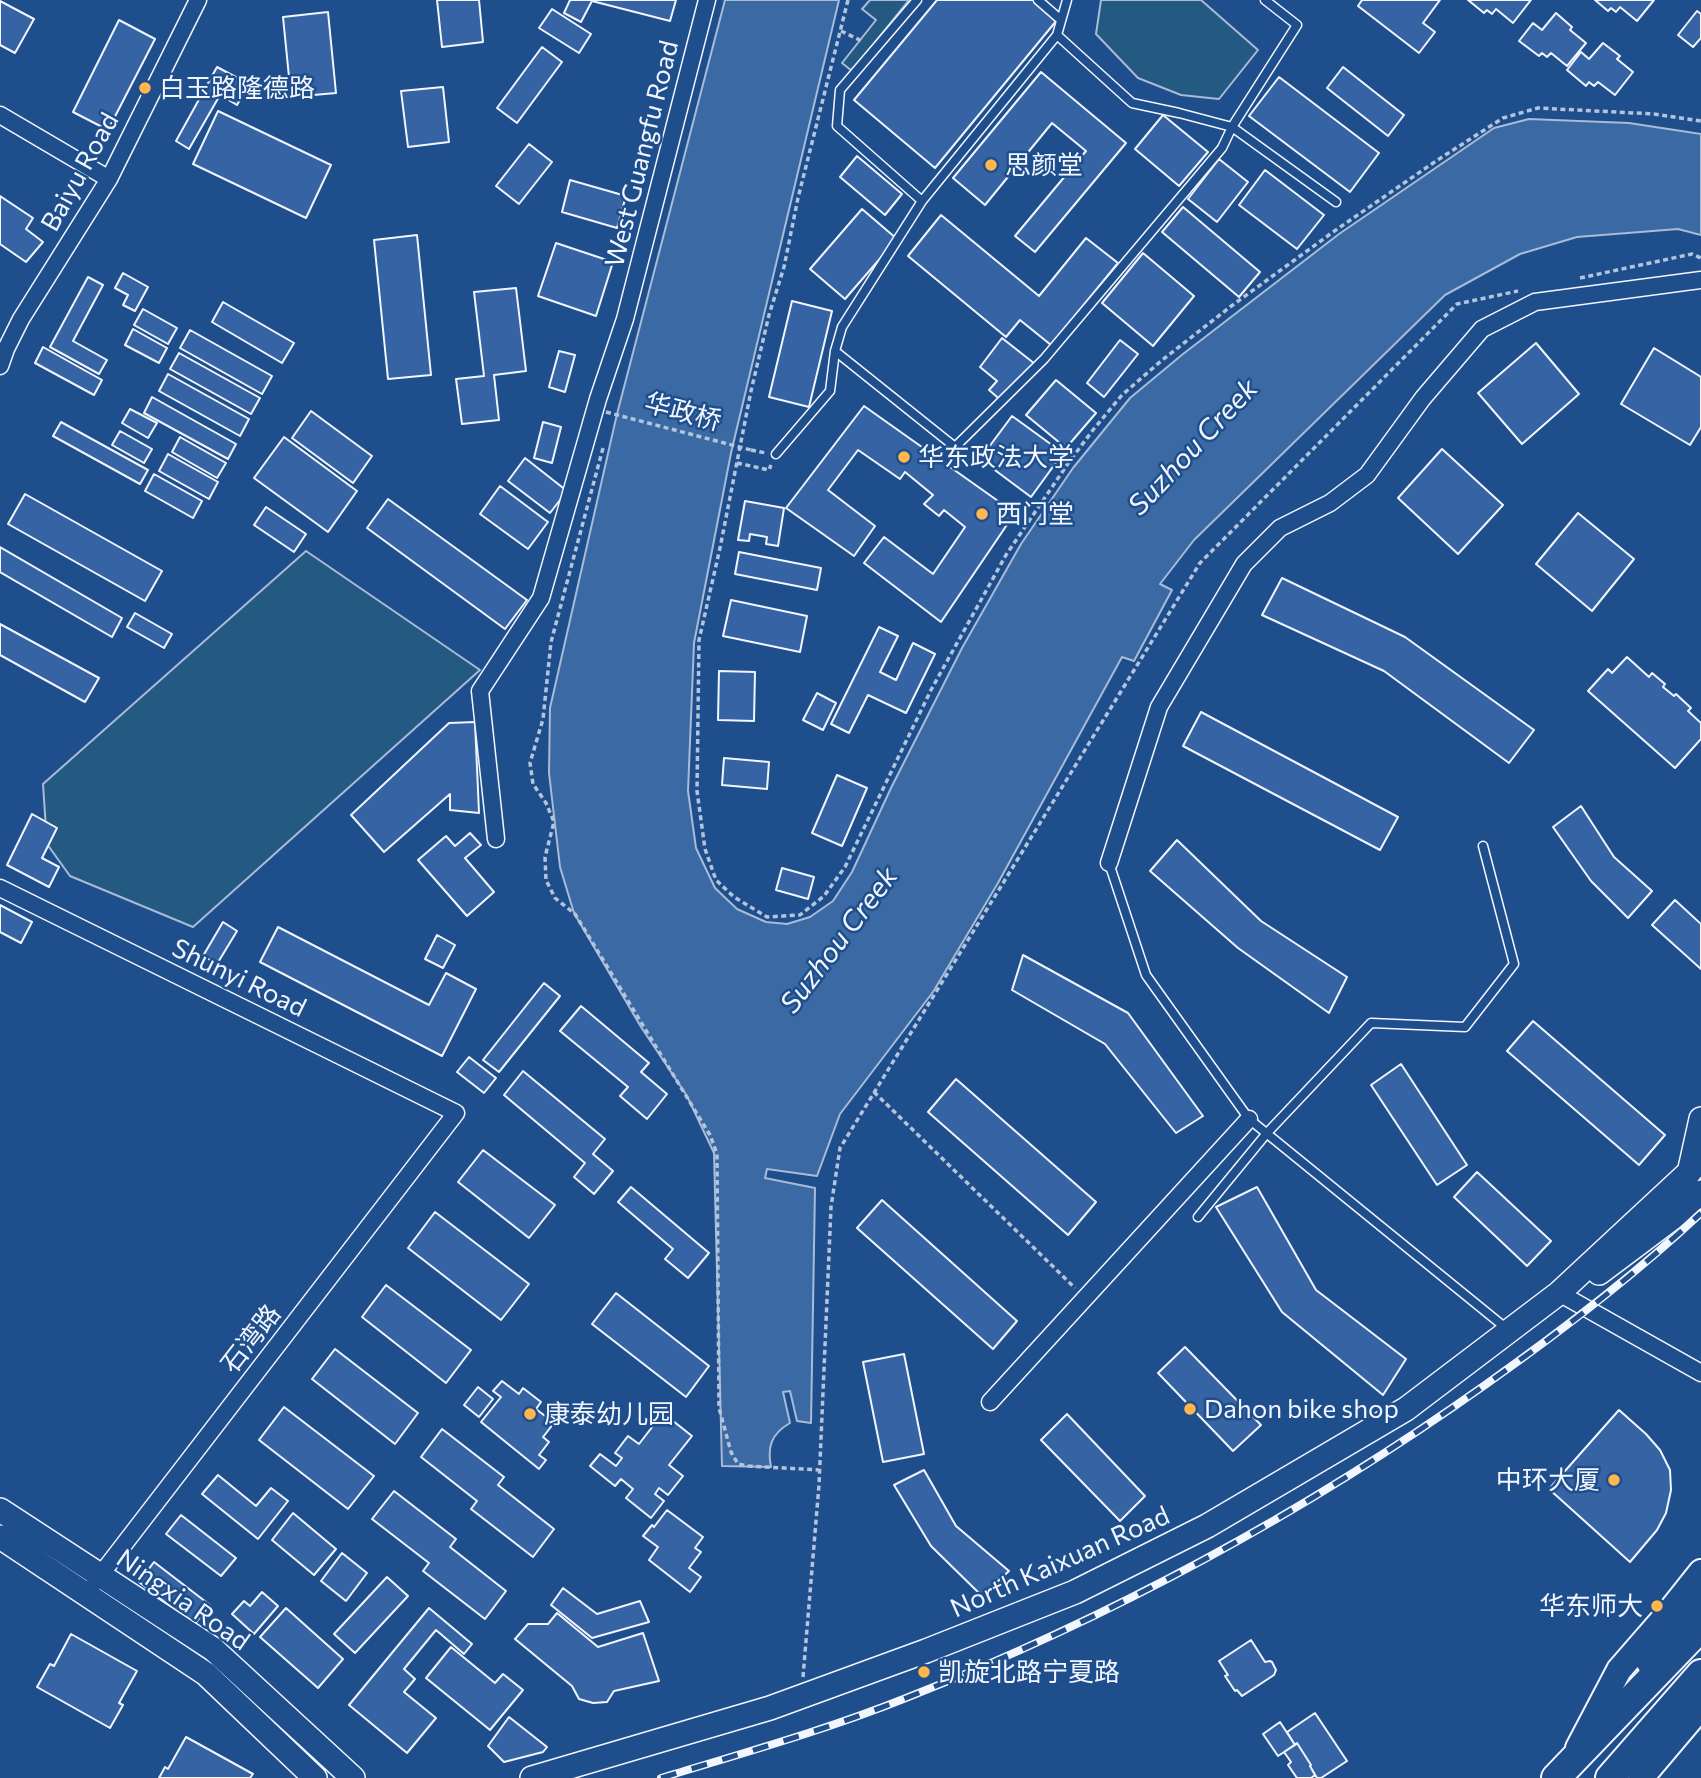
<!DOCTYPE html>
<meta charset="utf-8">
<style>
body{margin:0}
canvas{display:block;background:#1f4e8c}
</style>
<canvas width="1701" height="1778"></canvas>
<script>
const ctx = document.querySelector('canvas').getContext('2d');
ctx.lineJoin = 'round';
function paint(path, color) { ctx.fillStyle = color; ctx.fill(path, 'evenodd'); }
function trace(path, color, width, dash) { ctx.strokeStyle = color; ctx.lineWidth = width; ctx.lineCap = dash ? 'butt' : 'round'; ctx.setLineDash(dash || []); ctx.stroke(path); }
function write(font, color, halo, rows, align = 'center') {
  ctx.font = font + ' Commissioner,"Noto Sans SC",sans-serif'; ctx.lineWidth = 5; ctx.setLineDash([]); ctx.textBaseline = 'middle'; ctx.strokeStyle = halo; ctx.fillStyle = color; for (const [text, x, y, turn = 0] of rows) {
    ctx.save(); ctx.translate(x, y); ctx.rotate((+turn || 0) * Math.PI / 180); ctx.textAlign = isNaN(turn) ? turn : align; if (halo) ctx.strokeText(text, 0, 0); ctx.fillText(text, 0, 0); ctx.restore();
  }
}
const green = new Path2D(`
 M870,0H909L852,71L842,63L876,20L862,9Z
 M1101,0H1201L1258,50L1219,99L1181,95L1138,78L1096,34Z
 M306,551L480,670L193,927L70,876L47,844L43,784Z`);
paint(green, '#245a82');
trace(green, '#a8bbd7', 2);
const water = new Path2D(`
 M725,0H839L731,453L694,643L688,791L696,848L715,888L737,909L766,922L787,924L810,917L833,901L852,872L891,788L962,648L1021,544L1073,468L1130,398L1183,354L1339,234L1494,128L1529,119L1629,123L1701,134V235L1678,229L1577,237L1520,254L1445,295L1194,540L1160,584L1172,590L1134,661L1122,657L998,883L933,992L840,1114L817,1176L767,1169L765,1178L815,1188L811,1423L797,1421L790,1391L783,1392L790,1423C771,1434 767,1447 771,1467L722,1466L714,1153L687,1096L641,1027L574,913L560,867L549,773L550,708L617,414Z`);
paint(water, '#3b69a3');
trace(water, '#a8bbd7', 2);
const building = new Path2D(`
 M437,0H479L483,42L442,47Z
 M570,0H676L670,21L592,1L581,22L564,13Z
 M937,0H1033L1057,20L935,168L854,100Z
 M1362,0H1440L1423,23L1435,32L1419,53L1358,6Z
 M1468,0H1531L1513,23L1496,9L1492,14L1487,10L1484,13Z
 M1595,0H1654L1637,21L1620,7L1616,12L1611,8L1608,11Z
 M0,1L34,19L15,53L0,45Z
 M552,9L591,34L579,53L539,28Z
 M1697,11L1701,14V38L1693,47L1678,35Z
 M328,12L336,93L291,97L283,17Z
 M1556,13L1572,27L1570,30L1586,43L1567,66L1551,53L1547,57L1542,53L1539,56L1519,41L1533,23L1542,30Z
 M119,20L155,39L108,130L73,112Z
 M1603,43L1620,56L1617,59L1633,72L1615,95L1598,82L1594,86L1589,82L1586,86L1567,70L1581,52L1589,59Z
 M542,47L562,62L517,123L497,108Z
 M217,67L249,84L237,105L220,95L189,149L176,141Z
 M1343,67L1404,115L1388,136L1327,88Z
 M1041,72L1126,143L1035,252L1015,236L1086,151L1052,123L985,205L953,178Z
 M1279,77L1379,153L1350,192L1249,116Z
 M443,87L449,142L408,147L401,91Z
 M218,111L331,165L306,218L193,164Z
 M1163,115L1208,152L1179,186L1135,149Z
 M529,144L552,162L519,204L496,186Z
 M857,156L902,194L885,215L840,177Z
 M1219,159L1248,182L1217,222L1188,199Z
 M1265,170L1324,215L1297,249L1239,205Z
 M570,180L626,196L617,228L562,212Z
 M0,196L33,218L26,229L43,242L26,262L0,244Z
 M1183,207L1260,272L1239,297L1162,232Z
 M862,209L897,239L845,299L810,269Z
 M941,215L1039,296L1086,238L1118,263L1051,345L1020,320L1006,337L908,256Z
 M417,235L431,375L388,379L374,240Z
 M556,243L613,262L596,316L538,296Z
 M1143,253L1194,296L1153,346L1102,303Z
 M123,273L148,287L135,311L123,305L128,295L115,288Z
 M88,277L103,285L73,341L107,360L99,374L50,347Z
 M516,288L526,371L494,375L499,420L462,424L456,379L484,376L474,292Z
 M792,301L832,311L809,407L769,397Z
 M223,302L294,343L282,363L212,322Z
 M143,309L177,328L168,344L134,325Z
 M133,329L167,348L159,363L125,345Z
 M190,330L272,376L262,394L180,348Z
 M1002,338L1035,364L1004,403L989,390L997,381L980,367Z
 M1120,340L1138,354L1104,397L1087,383Z
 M1536,343L1579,394L1522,444L1478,393Z
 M43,347L102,380L94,395L35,363Z
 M1654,348L1701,377V427L1690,445L1621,404Z
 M559,351L575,355L565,392L549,387Z
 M179,353L260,398L251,414L170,369Z
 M168,374L249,419L240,436L159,391Z
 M1056,380L1096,413L1066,448L1026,415Z
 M152,397L236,444L228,459L144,413Z
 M864,406L1015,513L941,622L864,563L884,537L933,574L965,527L944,510L939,516L924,504L933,495L905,472L900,479L858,450L828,490L875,526L854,556L786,508Z
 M130,409L157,423L148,438L122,423Z
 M311,411L372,456L353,483L292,438Z
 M1012,416L1063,453L1031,497L980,459Z
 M61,422L148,470L140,484L53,436Z
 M543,422L561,427L552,463L534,458Z
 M120,431L152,449L144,463L112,445Z
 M180,437L226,463L217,478L172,452Z
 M284,437L357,491L328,532L254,478Z
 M1442,449L1503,505L1458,554L1398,498Z
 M168,454L218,482L209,499L159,471Z
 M525,458L567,491L550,513L508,481Z
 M154,474L202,501L193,518L145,491Z
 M500,486L548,522L528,549L480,514Z
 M25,494L162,571L145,601L8,524Z
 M388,499L527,600L505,629L367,528Z
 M745,501L784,508L778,546L766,544L767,537L750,534L749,541L738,540Z
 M266,507L306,534L294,552L254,525Z
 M1578,513L1634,559L1592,611L1536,564Z
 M0,547L122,618L112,637L0,572Z
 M739,552L821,568L817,590L735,574Z
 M1282,578L1405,637L1534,730L1509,763L1384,671L1262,615Z
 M731,600L807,616L800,652L723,636Z
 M135,613L172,634L164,648L127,627Z
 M0,624L99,678L85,702L0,655Z
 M879,627L898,636L880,672L896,680L913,643L935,654L906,713L868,695L849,733L831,724Z
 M1627,657L1649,677L1652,673L1665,684L1663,687L1674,696L1676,694L1691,708L1688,711L1701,723V739L1675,768L1588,691L1608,669L1612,673Z
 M719,671L755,672L754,721L718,720Z
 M817,693L836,703L823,730L803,720Z
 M1201,712L1398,817L1380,850L1183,746Z
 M475,722L479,813L450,810V794L384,852L351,815L449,723Z
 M724,758L769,762L767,789L722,785Z
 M837,775L867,788L842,846L812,833Z
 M1581,806L1614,857L1652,891L1628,918L1591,881L1553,827Z
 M32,814L57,828L42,858L59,867L49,887L7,865Z
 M470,833L481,845L465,858L494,892L467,916L418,860L446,836L455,846Z
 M1177,840L1261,921L1347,977L1329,1013L1238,948L1150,871Z
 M782,868L814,877L808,899L776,890Z
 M1675,900L1701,924V969L1652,925Z
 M0,905L32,922L21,943L0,932Z
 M223,922L237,931L217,964L203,956Z
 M278,927L429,1005L446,973L476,989L442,1056L260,962Z
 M437,935L455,945L443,968L425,959Z
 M1023,955L1128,1013L1203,1116L1176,1133L1105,1044L1012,990Z
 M544,983L560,996L499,1072L483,1060Z
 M581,1006L649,1063L641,1072L667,1094L647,1119L620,1096L628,1087L560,1031Z
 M1533,1021L1665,1135L1639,1165L1507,1051Z
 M469,1057L496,1078L484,1093L457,1072Z
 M1401,1064L1467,1165L1437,1185L1371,1085Z
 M523,1071L605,1139L593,1154L613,1171L594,1194L574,1177L585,1163L504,1095Z
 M956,1079L1096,1202L1068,1235L928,1112Z
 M483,1150L555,1205L529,1238L458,1182Z
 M1477,1172L1551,1241L1527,1266L1454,1197Z
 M631,1187L709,1253L688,1278L665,1259L673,1249L618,1202Z
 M1257,1187L1316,1290L1406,1359L1383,1395L1282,1312L1216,1207Z
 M882,1200L1017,1321L993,1349L857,1228Z
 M435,1212L529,1284L501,1320L408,1248Z
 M386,1285L471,1350L446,1383L362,1317Z
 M616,1293L709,1366L686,1397L592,1324Z
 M1185,1347L1261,1425L1233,1451L1158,1373Z
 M335,1349L418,1413L395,1444L312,1379Z
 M904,1354L924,1454L883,1462L863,1362Z
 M502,1381L519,1394L523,1388L541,1402L536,1409L554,1423L543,1437L549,1442L539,1455L546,1460L539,1469L481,1422L501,1397L493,1391Z
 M478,1387L493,1399L479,1417L464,1405Z
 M284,1407L374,1476L348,1509L259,1440Z
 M1619,1410L1646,1434L1660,1450L1670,1470L1671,1490L1666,1513L1657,1530L1630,1562L1549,1489Z
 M663,1413L692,1436L669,1465L683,1476L668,1495L659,1488L655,1494L664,1501L651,1518L626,1498L633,1489L621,1479L615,1486L590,1466L600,1454L616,1466L622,1458L615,1453L628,1436L639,1444Z
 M1067,1414L1145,1496L1120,1521L1041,1440Z
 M442,1429L504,1477L498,1485L554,1529L533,1557L471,1509L477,1501L421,1457Z
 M924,1470L956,1526L1009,1571L982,1596L931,1546L894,1485Z
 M218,1475L256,1506L271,1488L288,1501L258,1539L202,1494Z
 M394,1491L456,1539L450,1547L506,1591L485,1619L423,1571L429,1563L372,1519Z
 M667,1510L703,1537L695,1548L701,1552L689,1568L701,1577L690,1592L649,1560L658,1547L643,1536L652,1525L654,1527Z
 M293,1513L336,1549L314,1575L272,1540Z
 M181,1515L236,1558L221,1576L166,1534Z
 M342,1553L367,1573L346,1601L321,1581Z
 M154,1562L210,1605L194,1625L139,1582Z
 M387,1577L408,1596L355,1653L334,1634Z
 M563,1588L597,1614L640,1601L649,1622L592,1638L551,1605Z
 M262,1592L278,1606L254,1634L232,1614L244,1601L250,1606Z
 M286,1608L343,1659L318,1688L260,1637Z
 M429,1608L472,1644L464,1654L436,1630L404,1669L415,1679L404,1692L436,1718L407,1753L349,1705Z
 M557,1613L598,1647L643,1633L659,1681L614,1691L607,1702L593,1703L579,1699L572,1686L515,1639L528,1624H548Z
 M71,1634L137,1671L119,1703L123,1705L110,1728L37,1687L50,1664L54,1666Z
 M1251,1640L1265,1662L1270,1661L1272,1662L1276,1670L1274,1675L1242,1696L1237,1690L1235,1691L1225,1676L1228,1675L1219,1661Z
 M451,1647L495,1683L503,1674L523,1690L490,1730L426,1678Z
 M1315,1713L1347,1761L1321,1778H1317L1310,1766L1311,1765L1297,1743L1295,1745L1287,1732Z
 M509,1717L547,1747L543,1752L504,1762L488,1746Z
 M1280,1722L1295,1745L1278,1756L1263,1734Z
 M186,1737L253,1774L250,1778H159L165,1767L168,1769Z
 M1297,1743L1311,1765L1310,1766L1315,1775L1311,1778H1297L1288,1765L1291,1762L1284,1752Z`);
paint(building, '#3563a3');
trace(building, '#f2f6ff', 2);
const lane = new Path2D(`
 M917,0L840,90L837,126L922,201
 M1038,0L1061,20
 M1057,35L1132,103L1179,113L1232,127L1336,202
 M835,351L955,447L1044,359L1222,148L1232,127L1297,25L1265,0
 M776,454L830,391L835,351L842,327L922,201L1057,35L1067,0
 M1109,863L1146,975L1249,1119L1507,1329
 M1198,1217L1267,1133L1371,1023L1465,1027L1514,964L1483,846`);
const street = new Path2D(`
 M0,115L109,179
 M0,366L6,349L21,319L109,179L198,0
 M496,839L480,691L541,598L598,399L625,319L707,0
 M1109,863L1159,707L1244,564L1280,528L1330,503L1367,475L1423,398L1482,329L1535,302L1701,280
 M0,888L456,1113L95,1582
 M1559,1293L1701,1373
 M990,1402L1249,1119`);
const secondary = new Path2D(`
 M1689,1173L1701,1119
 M1599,1273L1675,1216L1701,1192
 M0,1510L213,1649L353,1778
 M0,1537L206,1674L315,1778
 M532,1778L770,1708L926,1651L1075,1592L1207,1526L1406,1409L1559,1293L1701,1161`);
const primary = new Path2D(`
 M1649,1663L1701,1603
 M1578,1748L1619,1670L1666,1616L1701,1572
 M1641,1778L1701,1707`);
const highway = new Path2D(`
 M1556,1778L1701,1627
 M1610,1778L1701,1674`);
trace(lane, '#f2f6ff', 11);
trace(street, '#f2f6ff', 19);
trace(secondary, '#f2f6ff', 26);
trace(primary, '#f2f6ff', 28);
trace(highway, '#f2f6ff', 32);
trace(new Path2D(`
 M848,0L798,198L784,267L769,315L751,391L720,548L699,640L697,791L705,849L716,880L734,897L767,917L800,915L824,896L845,867L931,690L1006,555L1069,462L1093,430L1122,395L1161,361L1230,307L1333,232L1436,161L1503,118L1538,108L1654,114L1701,121
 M841,31L864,42
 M1580,278L1692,254L1701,258
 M603,448L551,642L543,719L530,763L533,784L546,803L554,822L545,857L546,880L555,898L575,914L710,1135L717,1154L719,1408L731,1452L738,1464L749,1466L819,1470
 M751,450L766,453
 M737,463L769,470L771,465
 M874,1092L1075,1288
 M803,1677L819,1485L831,1207L840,1148L1200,563L1457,304L1518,291`), '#b3c4dc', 3.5, [5, 3.5]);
trace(lane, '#1f4e8c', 8);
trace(street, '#1f4e8c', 16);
trace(secondary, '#1f4e8c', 23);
trace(primary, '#1f4e8c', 24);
trace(highway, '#1f4e8c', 28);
const rail = new Path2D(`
 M661,1778C743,1753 826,1730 906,1698C1112,1617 1304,1513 1485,1385C1560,1332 1634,1276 1701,1213`);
trace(rail, '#f2f6ff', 8);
trace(rail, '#1f4e8c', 5, [16]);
trace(new Path2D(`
 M606,412L751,450`), '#b3c4dc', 3.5, [5, 3.5]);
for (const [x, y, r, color] of [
 [145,88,7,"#ffb74d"],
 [991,165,7,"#ffb74d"],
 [904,457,7,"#ffb74d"],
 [982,514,7,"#ffb74d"],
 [1190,1409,7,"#ffb74d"],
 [530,1414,7,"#ffb74d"],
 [1614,1480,7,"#ffb74d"],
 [1657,1606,7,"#ffb74d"],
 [924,1672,7,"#ffb74d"]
]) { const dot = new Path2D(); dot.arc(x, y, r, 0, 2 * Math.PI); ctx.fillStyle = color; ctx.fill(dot); trace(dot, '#1f4e8c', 2.5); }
write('26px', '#f2f6ff', '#1f4e8c', [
 ["白玉路隆德路",159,88],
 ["思颜堂",1005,165],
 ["华东政法大学",918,457],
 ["西门堂",996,514],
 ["Dahon bike shop",1204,1409],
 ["康泰幼儿园",544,1414],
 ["中环大厦",1600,1480,"right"],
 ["华东师大",1643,1606,"right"],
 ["凯旋北路宁夏路",938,1672]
], 'left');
write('26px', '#f2f6ff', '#1f4e8c', [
 ["West Guangfu Road",642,154,-76],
 ["Baiyu Road",80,172,-61],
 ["华政桥",683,412,15],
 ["Shunyi Road",239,978,26],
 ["石湾路",251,1339,-52],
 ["North Kaixuan Road",1060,1562,-24],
 ["Ningxia Road",183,1600,35]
]);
write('italic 28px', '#f2f6ff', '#1f4e8c', [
 ["Suzhou Creek",1193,447,-47],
 ["Suzhou Creek",839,940,-53]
]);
</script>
